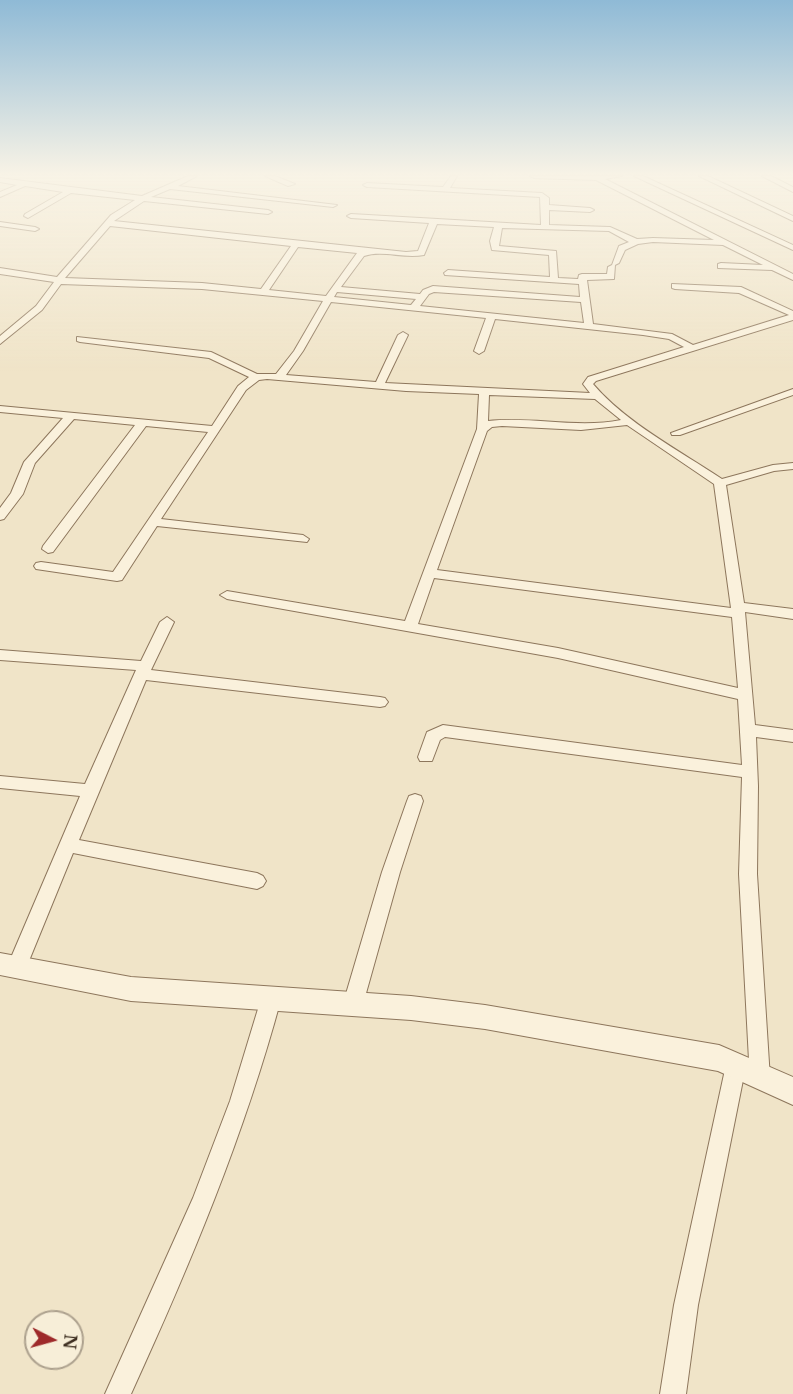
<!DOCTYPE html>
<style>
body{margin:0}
#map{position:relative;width:793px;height:1394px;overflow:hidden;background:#f0e4c8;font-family:"Libre Baskerville",serif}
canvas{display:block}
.north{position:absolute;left:24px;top:1310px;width:60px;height:60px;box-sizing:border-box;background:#f7eed8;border:2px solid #ada18e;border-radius:50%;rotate:96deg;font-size:16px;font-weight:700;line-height:24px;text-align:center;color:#3d2e20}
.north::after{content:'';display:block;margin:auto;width:21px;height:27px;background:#9e2a2b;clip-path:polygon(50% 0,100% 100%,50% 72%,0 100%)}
</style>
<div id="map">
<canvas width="793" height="1394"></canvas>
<div class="north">N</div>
</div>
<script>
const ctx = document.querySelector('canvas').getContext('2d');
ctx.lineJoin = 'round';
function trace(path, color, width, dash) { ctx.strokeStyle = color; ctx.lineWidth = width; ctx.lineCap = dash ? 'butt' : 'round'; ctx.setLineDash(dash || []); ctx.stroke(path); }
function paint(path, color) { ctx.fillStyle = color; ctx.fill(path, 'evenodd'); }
const minor = new Path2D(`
 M188,176H197L178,186L337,205L333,207L170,189L151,197L268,210L272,212L268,214L144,201L114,221L406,252L418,251L429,223L351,218L347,216L351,214L541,225L540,197L367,187L363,185L367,183L443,187L451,176H457L450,188L542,193L549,198V205L590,208L594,210L590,212L549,210V225L610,227L637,239L653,238L714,240L596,180L534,178L530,176H622L605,179L793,274V280L772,270L718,268V264L721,263L763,265L723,245L653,242L638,244L625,250L619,263L615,265L614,279L587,280L593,324L672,334L693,345L789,315L739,293L675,289L672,288V284L741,287L793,311V320L596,381L593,384C625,422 680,451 722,479L773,465L793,463V469L774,471L726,485L744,603L793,609V619L745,612L755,725L793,730V742L756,737L758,786L757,874L770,1079L767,1086L760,1089L753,1086L750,1079L739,874L742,777L445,737L440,740L432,761H420L418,757L427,732L443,725L742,765L738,699L558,658L227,599L220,595L227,591L405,621L477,429L479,394L406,391L267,379L259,380L246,390L161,519L303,535L309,539L307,542L157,526L122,580L117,581L36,569L34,566L36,563L41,562L113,572L208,432L146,426L53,552L48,553L42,549L43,546L135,425L74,419L35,463L23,494L4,519L0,520V508L11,493L24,462L63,418L0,412V406L212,426L238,386L249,377L209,358L80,342L77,341V337L211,352L257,374H276L294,351L323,301L202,289L61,284L42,310L0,344V336L36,306L54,282L0,274V268L57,277L111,215L135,200L71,193L28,218L24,216L25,214L63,192L25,186L0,197V192L17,185L0,182V178L142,196ZM437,224L494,227L490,241L492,250L549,255L550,277L448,270L444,273L445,275L579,284L580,297L433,286L423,290L420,294L341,287L364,256C383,250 404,259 424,255ZM110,226L291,246L261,289L202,283L65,278ZM502,228L609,231L629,242L619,246L612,265L608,267L607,274H582L579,275L578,279L558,278L556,251L499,246ZM298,247L357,253L326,296L269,290ZM337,292L416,299L411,305L334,297ZM434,292L581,302L584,323L420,306L429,294ZM331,302L486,318L474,351L479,354L484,351L495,319L643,335L669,339L684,347L588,377L583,384L590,393L385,383L408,335L403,332L398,335L376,382L286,375L303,351ZM489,395L595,399L621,420C577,429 532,416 488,421ZM627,425L714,484L731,608L437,570L487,431L492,427L502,426L581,430ZM434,578L732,617L738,688L558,648L418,624Z
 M265,176H275L295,184L288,186Z
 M634,176H643L793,245V250Z
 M699,176H708L793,216V221Z
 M762,176H771L793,187V192Z
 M0,222L35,227L39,229L35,231L0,226Z
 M793,389V395L680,435H672L671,433Z
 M167,617L174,622L151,670L380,697L385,698L388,702L385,706L380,707L146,680L79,840L257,873L263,876L266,881L263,886L257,889L73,853L24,973L17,976L10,973L7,967L80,796L0,788V776L85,784L136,670L0,660V650L141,661L160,622Z
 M415,794L421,796L423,801L400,872L363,1004L360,1011L353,1013L346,1011L343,1004L382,872L407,801L409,796Z
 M271,990L278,992L281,999C244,1136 190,1265 131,1394H105L193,1198L230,1101L261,999L264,992Z
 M736,1055L743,1058L746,1065L698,1305L686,1394H660L674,1305L726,1065L729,1058Z`);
const tertiary = new Path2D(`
 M0,953L131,977L411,996L485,1005L719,1045L793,1077V1105L718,1071L485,1029L411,1020L131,1001L0,975Z`);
trace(minor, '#8d765c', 2);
trace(tertiary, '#8d765c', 2);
paint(minor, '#faf1dc');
paint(tertiary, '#faf1dc');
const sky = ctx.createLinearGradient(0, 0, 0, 371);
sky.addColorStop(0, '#8fbad6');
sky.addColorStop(0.47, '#f8f3e6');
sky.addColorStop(1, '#f8f3e600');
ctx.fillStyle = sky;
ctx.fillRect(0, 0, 793, 371);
</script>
